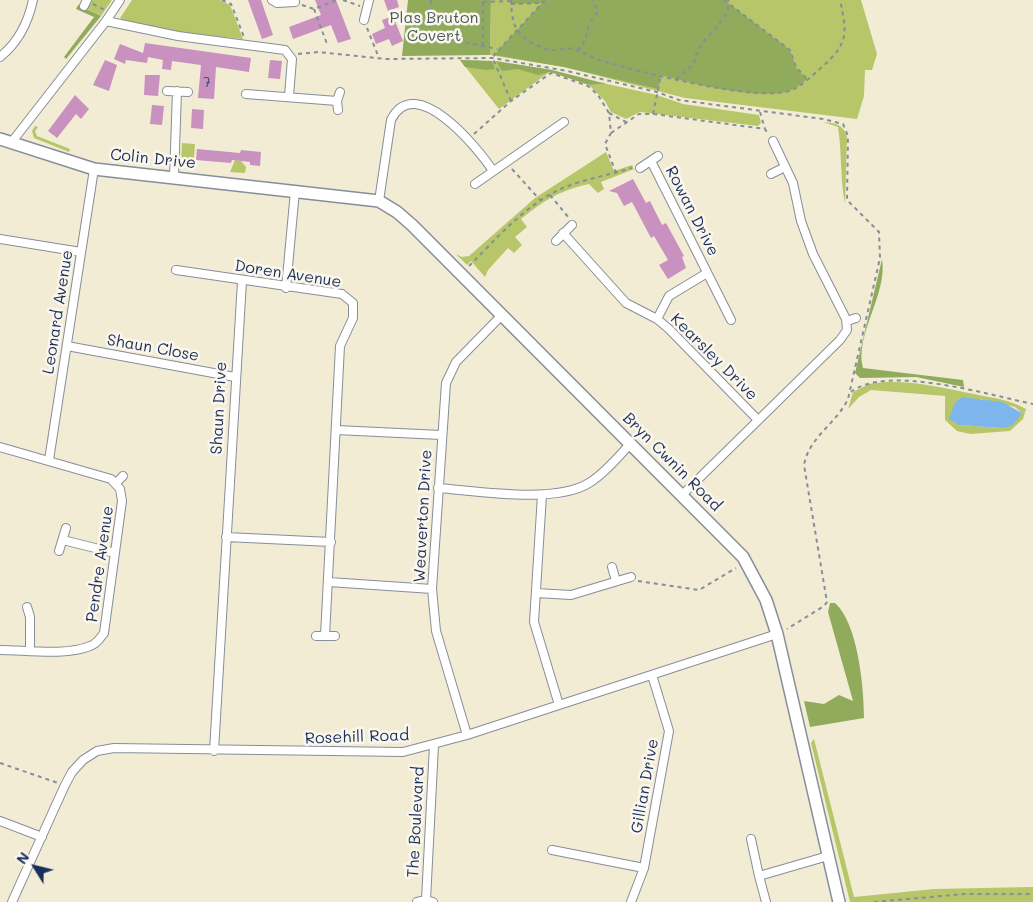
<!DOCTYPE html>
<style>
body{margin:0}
#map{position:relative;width:1033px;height:902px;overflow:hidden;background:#f2ecd4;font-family:Mali,sans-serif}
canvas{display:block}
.north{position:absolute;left:10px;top:842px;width:50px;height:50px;-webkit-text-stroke:4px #fbf7ec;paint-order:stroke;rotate:306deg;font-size:14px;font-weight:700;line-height:20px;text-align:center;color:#1b2f5e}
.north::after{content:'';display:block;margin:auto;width:18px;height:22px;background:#1b2f5e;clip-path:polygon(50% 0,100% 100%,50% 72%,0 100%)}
</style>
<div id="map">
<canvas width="1033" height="902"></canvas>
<div class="north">N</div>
</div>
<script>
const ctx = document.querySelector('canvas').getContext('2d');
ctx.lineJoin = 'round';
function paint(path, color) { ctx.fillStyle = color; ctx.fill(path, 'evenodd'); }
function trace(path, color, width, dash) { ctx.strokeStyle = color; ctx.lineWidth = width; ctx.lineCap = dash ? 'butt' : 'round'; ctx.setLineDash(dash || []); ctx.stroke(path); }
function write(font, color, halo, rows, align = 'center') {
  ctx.font = font + ' Mali,sans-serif'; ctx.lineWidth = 5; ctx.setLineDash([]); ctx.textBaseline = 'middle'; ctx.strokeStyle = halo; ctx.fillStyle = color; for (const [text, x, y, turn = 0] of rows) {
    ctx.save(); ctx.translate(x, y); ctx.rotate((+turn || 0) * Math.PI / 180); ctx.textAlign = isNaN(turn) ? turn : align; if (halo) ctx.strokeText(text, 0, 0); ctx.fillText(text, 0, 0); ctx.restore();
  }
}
paint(new Path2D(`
 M91,0H112L101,16L87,9Z
 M132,0H220L230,5L243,39C219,36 136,30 120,18Z
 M491,0H861L877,54L872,70H865L864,96L857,119L685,98L564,67L490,55Z
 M460,60L492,61L552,70L499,109Z
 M607,84L657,95L683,104L759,115L761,123L758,126L640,112L626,119L611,112L605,101L589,85Z
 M823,122C835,123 843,124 847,137L845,204C840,178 842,153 838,127Z
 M35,126L38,127L35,131L37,136L70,149L69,152L34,138L32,131Z
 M182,143L195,144L193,169L181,166Z
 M606,152L614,171L632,165L634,169L601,182L604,189L598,193L589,184C558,191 545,200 521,219L527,227L515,237L522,245L514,253L508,248L488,270L485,277L471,261L467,265L456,254L462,257L469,256L535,198Z
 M235,160L241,161L246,167L245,173L230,172Z
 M885,382C916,381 944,388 974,394C992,398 1009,399 1026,409L1023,419L1010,431L970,434L957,431L945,420V396L871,390L859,397L848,409L853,392L869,384ZM980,399L1015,407L1022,413L1003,428L959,425Z
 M814,739L854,897L934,889L1033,887V902H850L811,743Z`), '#b7c669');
paint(new Path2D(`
 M408,0H491L490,55L402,56Z
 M511,0H724L790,50L796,68L807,79C802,83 797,88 791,90C766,102 689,83 661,75L658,89L564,67L494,55L542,3L511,4Z
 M78,5L101,16L66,59L64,57L94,17L76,9Z
 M460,60L492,61L495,69L486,70L465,67Z
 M496,61L552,70L607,84L589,85L550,72L538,75L518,69L502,71Z
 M882,259C888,294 854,335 863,368L963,380L964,387L916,377L860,378L855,373Z
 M830,603H835C858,623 864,688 864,718L810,727L804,701L824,704L839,695L853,701L828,612Z`), '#91ab5d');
paint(new Path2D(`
 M962,397L1002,402L1022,413L1013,425L1003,428L959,425L949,419L955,403Z`), '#7db5ed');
paint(new Path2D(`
 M248,0H261L273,35L262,39Z
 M315,0H336L351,39L338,43L331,25L293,39L289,27L321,15Z
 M384,0H397L399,7L388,11Z
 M393,16L403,41L392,46L389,39L376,44L372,34L385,28L382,20Z
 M145,43L251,58L249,72L216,67L214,99L198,98L201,65L172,61L171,70L162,69L163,60L148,57L147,63L126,60L125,64L114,59L120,44L143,53Z
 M105,60L117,65L109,91L93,85Z
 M270,60L282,61L280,79L268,78Z
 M145,75H160L158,96L144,95Z
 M75,95L89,109L81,119L76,114L57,138L48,131Z
 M152,105L164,106L162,125L150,124Z
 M192,109L204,110L203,129L191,128Z
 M197,149L240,153L241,150L261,152L260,166L250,165V162L232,160L231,163L196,160Z
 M633,179L646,203L650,201L662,225L666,223L684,256L682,257L686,268L668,279L659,265L668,260L654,236L651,238L632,202L624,206L617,193L609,191Z`), '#c891bf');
const street = new Path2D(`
 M272,0L277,3L295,2
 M84,6L87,0
 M364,20L369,0
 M106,21L178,36L285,50L292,59L289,96
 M0,57C19,42 28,23 33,0
 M167,91L188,92
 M246,94L337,101
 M338,110L337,101L340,92
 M11,143L106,21L120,0
 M651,161L731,320
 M640,168L658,156
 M771,174L785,167
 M174,178L177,91
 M475,184L564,122
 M379,201L391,120C415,71 478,148 493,171
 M563,233L626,303L657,319L669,329L758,420
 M0,239L81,252
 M556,241L572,225
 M176,270L342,294L353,303V318L340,346L325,636
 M286,288L295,191
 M657,319L669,296L707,273
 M847,321L856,318
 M67,346L235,377
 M336,430L441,435
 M0,447L111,479L120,489L122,501L104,633C100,638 97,644 90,646C67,656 25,650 0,650
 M49,460L94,169
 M116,483L123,476
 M438,488C478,491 555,504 589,483C605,473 618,457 631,443
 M542,495L534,622L559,705
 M682,495L840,340L847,330L846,319L813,254L801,221L793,183L773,141
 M226,537L331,542
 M63,540L115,553
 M59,551L66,528
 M612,567L616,581
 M329,582L432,589
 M536,593L571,595L631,577
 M27,607L30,617V650
 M316,636H335
 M467,735L436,631L432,589L446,383L456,362L502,315
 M214,751L242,281
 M0,821L42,837
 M751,839L759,876L828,856
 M552,850L644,868
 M759,876L766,902
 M426,900L434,745
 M12,902L65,785L72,772L83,760L97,751L114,748L403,752L467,735L777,634
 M417,902L426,900L433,902
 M631,902L644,868L669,731L652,675`);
const secondary = new Path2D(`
 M0,139L94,169L379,201L397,212L412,225L743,557L766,600L777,634L839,902`);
trace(street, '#868e99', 10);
trace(secondary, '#868e99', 14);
trace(new Path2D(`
 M222,0L231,4L244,37
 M343,0L360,6
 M431,0L429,35L497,49
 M511,0C512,17 512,29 527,40C533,44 544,49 551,50C559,51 567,47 574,49C584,52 592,58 602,61C638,71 761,104 792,90C803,85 813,75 822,67C849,43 847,33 840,0
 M724,0L790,50L796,67L807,79
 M483,2L511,1
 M93,4L105,10
 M511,4L541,3
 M302,5L314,9L337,0
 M314,9L327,44
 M367,28L379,58
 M483,46V0
 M578,51C586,42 586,35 589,25C594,12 603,17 592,0
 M298,54L318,52L386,59L493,58L567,71L657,92L679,100L823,119L843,124L848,136L847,200L879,232L880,258L848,399C836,424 809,437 804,465L827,602L824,606L787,629
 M676,79L694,64C696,37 733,22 728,0
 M511,101L494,61V55L545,0
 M760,112L765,129
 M609,113L626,122
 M653,114L661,75
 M611,133L639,114H653L765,129L768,134
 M474,134L511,101L551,73L588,86L598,95L609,113L611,133L605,144L616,173
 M512,169L541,201
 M550,195L569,218
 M469,266C497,238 526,204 563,188C584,179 610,175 632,168
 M851,392C887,364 989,395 1033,404
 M638,581L699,590L736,568
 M0,763L58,783
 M874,902L964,894H1033`), '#868e99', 2, [4, 4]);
trace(street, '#fff', 8);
trace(secondary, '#fff', 11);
write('14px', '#464876', null, [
 ["7",207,83]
]);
write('16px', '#4a5c61', '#fbf7ec', [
 ["Plas Bruton",434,18],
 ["Covert",434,36]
]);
write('16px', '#1b2f5e', '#fbf7ec', [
 ["Colin Drive",153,159,6],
 ["Rowan Drive",692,211,63],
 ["Doren Avenue",288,274,9],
 ["Leonard Avenue",58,312,-81],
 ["Shaun Close",153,348,10],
 ["Kearsley Drive",714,357,45],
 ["Shaun Drive",219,408,-87],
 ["Bryn Cwnin Road",672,462,45],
 ["Weaverton Drive",423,516,-87],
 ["Pendre Avenue",100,564,-82],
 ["Rosehill Road",357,737,-2],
 ["Gillian Drive",645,786,-80],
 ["The Boulevard",416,822,-87]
]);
</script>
